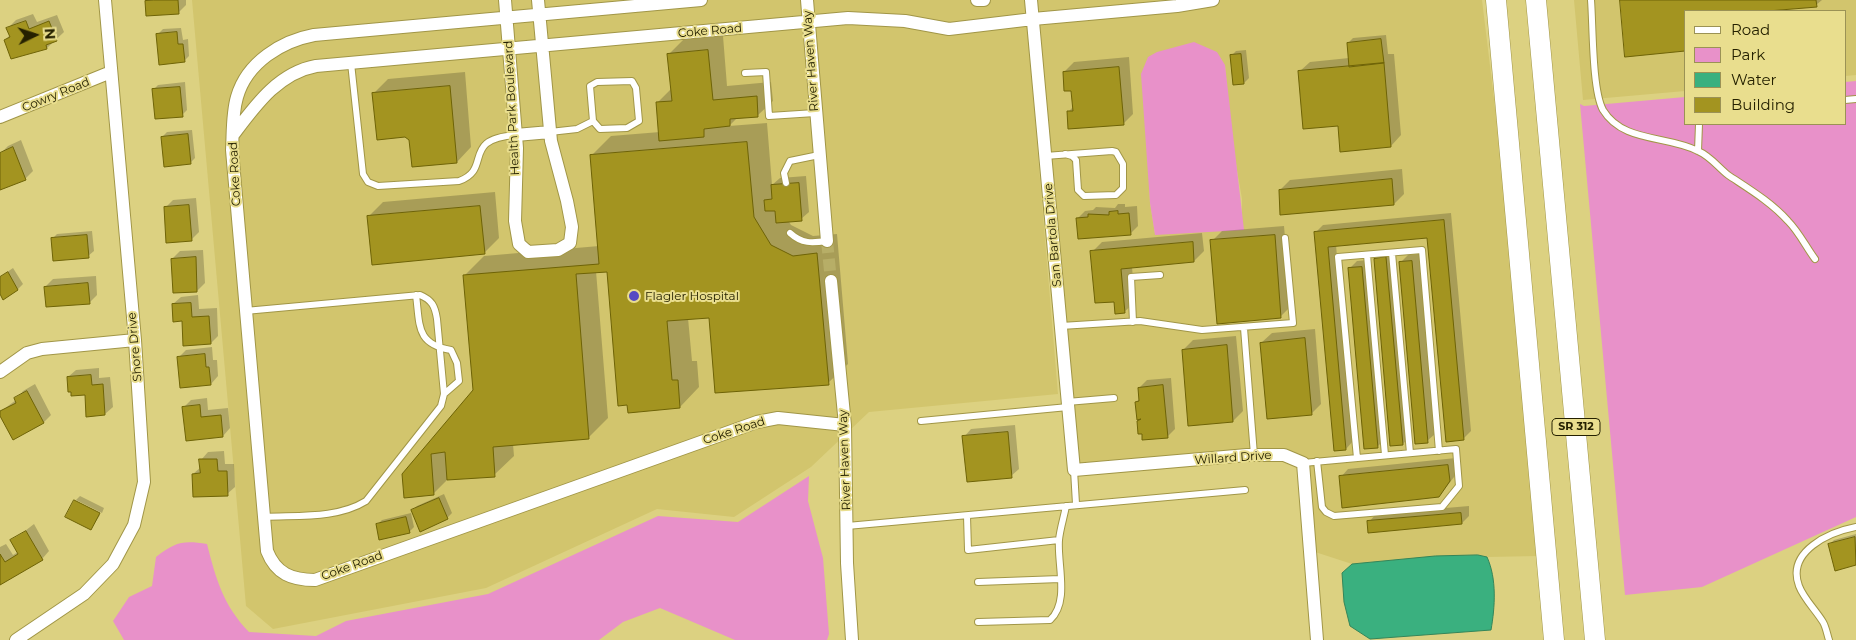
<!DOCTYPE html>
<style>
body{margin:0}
#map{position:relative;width:1856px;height:640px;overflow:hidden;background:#dcd181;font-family:Montserrat,sans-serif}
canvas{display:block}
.legend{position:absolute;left:1684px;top:10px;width:162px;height:115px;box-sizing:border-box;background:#e9de8e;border:1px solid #9b9255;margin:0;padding:6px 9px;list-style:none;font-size:15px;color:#252100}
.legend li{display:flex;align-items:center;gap:10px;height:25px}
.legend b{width:25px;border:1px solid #9b9255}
.north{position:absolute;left:10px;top:10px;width:50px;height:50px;-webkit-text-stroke:4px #e9de8e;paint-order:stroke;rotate:86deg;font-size:14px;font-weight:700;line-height:20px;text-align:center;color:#252100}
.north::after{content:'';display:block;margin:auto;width:18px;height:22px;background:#252100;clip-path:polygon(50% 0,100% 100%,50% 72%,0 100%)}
</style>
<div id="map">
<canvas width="1856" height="640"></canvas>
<ul class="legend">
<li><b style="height:6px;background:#fff"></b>Road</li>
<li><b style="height:14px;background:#e891c9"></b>Park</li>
<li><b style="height:14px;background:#3ab07f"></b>Water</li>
<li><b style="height:14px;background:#a39420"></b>Building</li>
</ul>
<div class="north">N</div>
</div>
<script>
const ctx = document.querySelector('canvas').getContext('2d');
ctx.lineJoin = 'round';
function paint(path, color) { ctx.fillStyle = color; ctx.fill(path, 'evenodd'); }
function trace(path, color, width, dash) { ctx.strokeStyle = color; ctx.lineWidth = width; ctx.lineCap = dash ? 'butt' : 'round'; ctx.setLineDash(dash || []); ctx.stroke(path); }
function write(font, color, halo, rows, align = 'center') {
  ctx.font = font + ' Montserrat,sans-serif'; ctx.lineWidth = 4; ctx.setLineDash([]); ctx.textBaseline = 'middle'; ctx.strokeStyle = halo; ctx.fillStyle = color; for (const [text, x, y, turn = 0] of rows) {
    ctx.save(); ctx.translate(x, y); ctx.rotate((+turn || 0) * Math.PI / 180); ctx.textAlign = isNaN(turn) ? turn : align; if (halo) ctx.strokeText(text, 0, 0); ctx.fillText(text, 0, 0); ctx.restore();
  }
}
paint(new Path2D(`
 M192,0H1025L1058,394L869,412L811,467L734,517L657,509L486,588L273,629L246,606Z
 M1032,0H1482L1507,206L1538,556L1487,557L1478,555L1352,564L1309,550L1299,458L1080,476ZM1225,65L1231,135L1242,199V223L1155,234L1150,203L1148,156Z
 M1574,0H1856V75L1845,76V11H1685V91L1583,100Z`), '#d2c56d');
paint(new Path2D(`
 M1194,42L1217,52L1225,65L1244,230L1155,235L1150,203L1141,74L1148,57L1157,52Z
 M1856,81V517L1702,587L1625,595L1580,104L1584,106L1685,97V124H1845V82Z
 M809,476L808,501L823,558L829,634L827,640H735L660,608L623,622L599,640H124L113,621L129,597L152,586L156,557C175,542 183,540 207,544C216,579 223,605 249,632L316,636L346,621L488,594L658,516L738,522Z`), '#e891c9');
const water = new Path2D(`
 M1478,555L1487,557C1497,579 1495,607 1491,630L1370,639L1350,626L1344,602L1342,573L1352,564L1435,556Z`);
paint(water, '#3ab07f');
trace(water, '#348559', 1);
paint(new Path2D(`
 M147,0H186V5L178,13L146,1Z
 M1622,0H1822L1816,5L1775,9V11H1766L1765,5H1763V11H1685Z
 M33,14L37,22L57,15L64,32L47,48L5,40L10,35L8,28L16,20Z
 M181,28L183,40L188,39L189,56L184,61L158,34L163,29Z
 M1386,35L1388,54H1394L1401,135L1391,146L1341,151L1339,124L1299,72L1310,62L1349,58L1348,43L1353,38Z
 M723,36L727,86L771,82L773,101L758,115L738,117L729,126L767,123L772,185L780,178L806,176L809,212L801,219L788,220L791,225L813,236L837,234L848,364L828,383L710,316L688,318L692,361H697L699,387L680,407L608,270L596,271L608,418L588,438L513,444L514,456L494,475L448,479L433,494L403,474L474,391L464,276L484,256L599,246L591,156L611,136L660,132L657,103L672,88L669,54L684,39Z
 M1246,50L1249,78L1244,83L1231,56L1236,51Z
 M1129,57L1133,114L1123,124L1068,112L1074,106L1072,90L1064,72L1074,62Z
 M465,72L471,147L457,162L411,140L374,93L388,79Z
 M185,82L187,110L182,115L153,90L158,85Z
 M192,130L195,158L190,163L162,137L167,132Z
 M21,140L33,171L25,179L0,189V154L8,146Z
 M1402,169L1404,194L1394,204L1280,190L1290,180Z
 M495,192L499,238L484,253L368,217L383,202Z
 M196,198L199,232L191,240L165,208L173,200Z
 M1118,204H1125V207L1137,206L1138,226L1130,234L1078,218L1085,211L1093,210L1096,207L1115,208Z
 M1451,213L1471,431L1463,439L1428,237L1336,245L1353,441L1346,449L1315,233L1323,225Z
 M1284,226L1291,306L1281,316L1212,241L1222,231Z
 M92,231L94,251L88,256L52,239L57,234Z
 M1202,233L1204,251L1194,261L1132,267L1135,302L1124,312L1115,300L1092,252L1102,242Z
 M203,250L205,283L197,291L172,259L180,251Z
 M1394,250L1410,436L1403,444L1375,259L1383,251Z
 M1419,254L1435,434L1427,441L1400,263L1408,255Z
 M1369,260L1385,439L1377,447L1350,268L1357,261Z
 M13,268L23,284L18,289L0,292V277Z
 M96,276L97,295L90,302L45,287L53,279Z
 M198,295L199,309L217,308L218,336L211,343L183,320L173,304L181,297Z
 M1315,329L1321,404L1311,414L1261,343L1272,333Z
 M1236,336L1243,411L1233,421L1190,424L1183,350L1193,340Z
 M212,347L213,360H217L218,376L211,384L179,357L186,350Z
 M99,368V378L110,377L113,407L105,414L86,394L72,391L68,377L76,370Z
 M1171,378L1175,429L1167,437L1138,419L1136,402L1140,399L1139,388L1147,380Z
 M35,384L51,415L44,422L13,439L0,412L16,400L23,391Z
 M207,398L208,410L228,408L230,428L223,436L184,407L191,400Z
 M1015,425L1019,469L1011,476L964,437L971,429Z
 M224,451L225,464H234L235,487L227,494L193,474L201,467V460L208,452Z
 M1456,458L1458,472L1439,496L1341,477L1348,469Z
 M444,494L452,513L447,518L412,511L417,506Z
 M80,496L104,508L102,513L76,500Z
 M75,502L100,515L91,529Z
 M1469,506V516L1462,523L1369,522L1376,514Z
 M411,513L414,527L409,532L377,525L382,520Z
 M34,524L49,551L42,559L0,584V547L6,544L13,555L18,552L12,541Z
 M1856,534V564L1836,569L1829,545L1834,540Z`), '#0003');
const building = new Path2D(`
 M154,0H178L179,14L146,16L145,1Z
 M1620,0H1816L1817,7L1768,11H1685V51L1625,57Z
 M26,21L29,29L49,21L57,41L46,45L47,49L11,59L4,40L10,37L6,28Z
 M177,32L178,44H183L185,62L159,65L156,34Z
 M1381,39L1384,63L1349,67L1347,43Z
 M708,50L713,100L757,96L758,117L730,119V126L704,129V137L659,141L656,102L672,101L667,54Z
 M1241,54L1244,84L1233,85L1230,55Z
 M1384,63L1391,147L1340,152L1338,126L1303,129L1298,71Z
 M1119,67L1124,125L1068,129L1067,111H1073L1071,91H1064L1063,72Z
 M450,86L457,163L412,167L409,140L405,137L377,140L372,93Z
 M180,87L183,117L155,119L152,89Z
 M188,134L191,164L164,167L161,137Z
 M747,142L754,217L771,245L793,256L817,253L829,385L715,393L709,318L667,321L672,380H678L680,408L628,413L627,405L618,406L607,272L576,274L589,439L493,447L495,477L447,480L445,452L431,454L434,495L404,498L402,474L473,390L463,275L599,264L590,155Z
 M13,147L26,180L0,190V153Z
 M1392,179L1394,205L1280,215L1279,190Z
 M799,183L802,221L776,223L775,211H765L764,200L772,199L771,185Z
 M189,205L192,241L166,243L164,207Z
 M480,206L485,254L372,265L367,216Z
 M1118,211V214L1129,213L1131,235L1078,239L1076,218L1088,217V214L1109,215V212Z
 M1444,220L1464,440L1446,442L1427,238L1328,247L1346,450L1334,451L1314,232Z
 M87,235L89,258L53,261L51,238Z
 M1275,235L1281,318L1217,324L1210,240Z
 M1193,242L1194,262L1121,269L1125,313L1115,314L1114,302L1095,303L1090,251Z
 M196,257L197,292L173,293L171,259Z
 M1386,257L1403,445L1390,446L1374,259Z
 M1412,261L1428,443L1415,444L1399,262Z
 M1362,267L1378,448L1364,449L1348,268Z
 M8,272L18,290L3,300L0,294V277Z
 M88,283L90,304L46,307L44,287Z
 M191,303L192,317L209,316L211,344L183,346L182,321L173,322L172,304Z
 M1305,338L1312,415L1267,419L1260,343Z
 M1227,345L1233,422L1188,426L1182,350Z
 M205,354L206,367H209L211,385L180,388L177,357Z
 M91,375L92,385L103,384L105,415L86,417L85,395L71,396V392H68L67,377Z
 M1163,385L1168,438L1142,440V434H1138L1137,421L1141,419L1137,420L1135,402L1139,401L1138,388Z
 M27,391L44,423L13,440L0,416V411L16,403L14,398Z
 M200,405L201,417L221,415L223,437L186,441L182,407Z
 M1008,432L1012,478L967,482L962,436Z
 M199,459H217L218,471H227L228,496L193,497L192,474L200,473Z
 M1448,465L1450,481L1439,497L1342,508L1339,476Z
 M439,498L448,519L420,532L411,510Z
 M74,500L100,513L91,530L65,517Z
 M1461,513L1462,524L1368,533L1367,521Z
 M406,517L410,533L379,540L376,524Z
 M26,531L43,560L0,585V554L5,562L18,554L10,540Z
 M1855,537L1856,565L1835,571L1828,544Z`);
paint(building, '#a39420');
trace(building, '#6e6306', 1);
trace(new Path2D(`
 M827,241L831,281`), '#b7ae67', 12, [12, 6]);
const lane = new Path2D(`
 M1591,0C1593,25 1592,90 1603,110C1623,143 1667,135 1698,151C1710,156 1718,167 1728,175C1749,189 1771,202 1788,221C1799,232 1806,247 1815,259
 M351,63L363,174L368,182L378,186L459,181C493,169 460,139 516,135
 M745,73L766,72L769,116L815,113
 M1845,100L1856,99
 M550,132L577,129L593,121L590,86L597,82L632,81L636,88L639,121L627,128L600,129L593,121
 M1698,151L1699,124
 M1045,156L1112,151L1116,152L1123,164V188L1116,195L1084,196L1078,190L1076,160L1072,156L1065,154
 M786,183L784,173L790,161L819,155
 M790,233C802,244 812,243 827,241
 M1392,253L1410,453
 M1367,255L1385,455
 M416,295C420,326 416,344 451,350L457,363L459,381L444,394
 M245,311L420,295C432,300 435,306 437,319L444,394L441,406L366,501C337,519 297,515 264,517
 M1133,322L1131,277L1160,275
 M1061,326L1140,321L1202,330L1293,323L1285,238
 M1244,328L1254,455
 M1067,402L1114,398
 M921,421L1068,407
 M1357,458L1338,257L1422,250L1439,451
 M1303,463L1456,449L1459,486L1442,507L1334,516L1326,512L1322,507L1317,461
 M1074,470L1076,504
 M967,516L968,550L1059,540
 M847,526L1245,490
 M978,582L1060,579
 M978,622L1050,620C1070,602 1057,564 1059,540C1060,529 1064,517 1066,506
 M1829,640C1827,634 1826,627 1823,622C1815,609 1804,599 1799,586C1786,551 1830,532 1856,527`);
const street = new Path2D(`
 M505,0L517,148L515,221L519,244L528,252L558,250L570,243L572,227L567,201L551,141L538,0
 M701,0L314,35C282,41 247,62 237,97C232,114 233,133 232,150L267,551C276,574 292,580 315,580L757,422L778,418L845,425
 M807,0L827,241
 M977,0H984
 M1031,0L1074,470L1247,455H1284L1303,463L1317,640
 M0,117L111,72
 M233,135C255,106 278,73 316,66L848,18L905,21L949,29L1033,19L1177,6L1213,0
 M516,135L550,132
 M831,281L845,425L847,563L852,640
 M0,372L27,353L42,349L135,340
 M16,640L84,594L113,564L134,525L144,482L135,340L105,0`);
const primary = new Path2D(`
 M1496,0L1554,640
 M1536,0L1595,640`);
trace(lane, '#a19647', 8);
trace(street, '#a19647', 14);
trace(primary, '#a19647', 21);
trace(lane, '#fff', 6);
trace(street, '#fff', 12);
trace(primary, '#fff', 20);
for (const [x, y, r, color] of [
 [634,296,6,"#564bc3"]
]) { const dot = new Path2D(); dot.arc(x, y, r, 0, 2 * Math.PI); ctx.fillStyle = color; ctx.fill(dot); trace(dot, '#e9de8e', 2); }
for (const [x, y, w] of [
 [1576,427,48]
]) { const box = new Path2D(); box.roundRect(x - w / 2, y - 8.5, w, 17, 4); ctx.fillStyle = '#e9de8e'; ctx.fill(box); trace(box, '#252100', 1); }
write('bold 11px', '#252100', null, [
 ["SR 312",1576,427]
]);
write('12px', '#252100', '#e9de8e', [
 ["Coke Road",710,31,-5],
 ["River Haven Way",811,61,-94],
 ["Cowry Road",56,95,-22],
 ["Health Park Boulevard",512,108,-93],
 ["Coke Road",235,174,-93],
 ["San Bartola Drive",1053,235,-95],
 ["Shore Drive",135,347,-95],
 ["Coke Road",734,431,-18],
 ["Willard Drive",1233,458,-4],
 ["River Haven Way",845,460,-92],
 ["Coke Road",352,566,-20]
]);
write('12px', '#252100', '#e9de8e', [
 ["Flagler Hospital",645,296]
], 'left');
</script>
